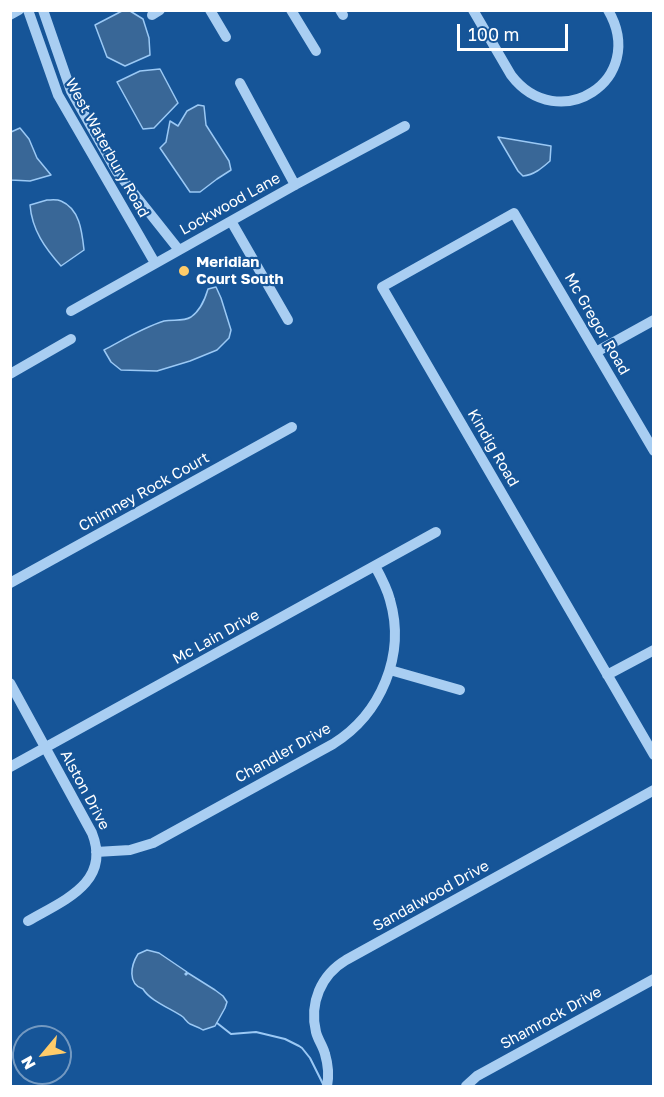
<!DOCTYPE html>
<style>
body{margin:0}
#map{position:relative;width:664px;height:1097px;overflow:hidden;background:#165598;font-family:"Golos Text",sans-serif}
canvas{display:block}
.frame{position:absolute;inset:0;border:12px solid #fff;pointer-events:none}
.north{position:absolute;left:12px;top:1025px;width:60px;height:60px;box-sizing:border-box;background:#165598;border:2px solid #7399c1;border-radius:50%;rotate:241deg;font-size:16px;font-weight:700;line-height:24px;text-align:center;color:#fff}
.north::after{content:'';display:block;margin:auto;width:21px;height:27px;background:#ffcc6a;clip-path:polygon(50% 0,100% 100%,50% 72%,0 100%)}
.scale{position:absolute;left:457px;top:24px;width:111px;height:27px;box-sizing:border-box;border:3px solid #fff;border-top:0;padding-left:8px;font-size:18px;line-height:21px;white-space:nowrap;color:#fff;-webkit-text-stroke:4px #165598;paint-order:stroke}
</style>
<div id="map">
<canvas width="664" height="1097"></canvas>
<div class="frame"></div>
<div class="north">N</div>
<div class="scale">100 m</div>
</div>
<script>
const ctx = document.querySelector('canvas').getContext('2d');
ctx.lineJoin = 'round';
function paint(path, color) { ctx.fillStyle = color; ctx.fill(path, 'evenodd'); }
function trace(path, color, width, dash) { ctx.strokeStyle = color; ctx.lineWidth = width; ctx.lineCap = dash ? 'butt' : 'round'; ctx.setLineDash(dash || []); ctx.stroke(path); }
function write(font, color, halo, rows, align = 'center') {
  ctx.font = font + ' "Golos Text",sans-serif'; ctx.lineWidth = 4.5; ctx.setLineDash([]); ctx.textBaseline = 'middle'; ctx.strokeStyle = halo; ctx.fillStyle = color; for (const [text, x, y, turn = 0] of rows) {
    ctx.save(); ctx.translate(x, y); ctx.rotate((+turn || 0) * Math.PI / 180); ctx.textAlign = isNaN(turn) ? turn : align; if (halo) ctx.strokeText(text, 0, 0); ctx.fillText(text, 0, 0); ctx.restore();
  }
}
const water = new Path2D(`
 M122,11H130L143,19L149,38L150,55L125,66L107,57L95,25Z
 M160,69L178,103L154,128L143,129L117,82L140,71Z
 M198,105L204,106L206,125L229,161L231,170L217,179L200,192H190L160,148L166,142L170,121L178,126L187,111Z
 M20,128L29,139L37,158L51,175L30,181L11,180V132Z
 M498,137L551,146L550,161C542,168 534,175 523,176L518,171Z
 M47,200C51,200 57,199 61,201C80,209 82,232 84,250L61,266C45,248 32,230 30,205Z
 M216,287L221,298L231,330L229,338L217,350L190,361L157,371L121,370L111,362L104,350C123,340 142,328 164,321C173,319 183,322 191,317C201,310 205,299 208,289Z
 M147,950L159,953L187,972L185,974L186,975L188,973L215,990L223,996L227,1002L225,1008L215,1026L203,1030C199,1027 194,1026 190,1024C187,1022 185,1019 183,1017C172,1009 150,1001 143,989C127,984 131,965 138,954Z`);
paint(water, '#396797');
trace(water, '#9bc9f5', 1.5);
trace(new Path2D(`
 M217,1023L231,1034L256,1032L285,1039L299,1046L302,1048L310,1058L323,1084`), '#9bc9f5', 2);
trace(new Path2D(`
 M28,10L58,95L155,263
 M43,10L71,91L117,172L179,250
 M210,10L226,37
 M291,10L316,51
 M340,10L343,15
 M473,10L511,75C558,137 649,80 608,10
 M10,15L19,10
 M152,15L160,10
 M240,83L295,185
 M231,221L288,320
 M71,311L295,185L405,126
 M596,352L654,320
 M10,374L71,339
 M654,451L514,213L382,287L654,755
 M10,583L292,427
 M390,670L460,690
 M607,675L654,650
 M10,683L92,833C112,883 62,901 28,921
 M10,767L436,532
 M96,852L130,850L153,843L333,744C381,714 406,655 390,600C387,588 381,577 375,566
 M327,1086C329,1076 328,1064 325,1054C323,1046 318,1040 316,1032C309,1003 321,975 346,960L654,790
 M466,1086L477,1076L654,979`), '#a9cef2', 10);
for (const [x, y, r, color] of [
 [184,271,6,"#ffcc6a"]
]) { const dot = new Path2D(); dot.arc(x, y, r, 0, 2 * Math.PI); ctx.fillStyle = color; ctx.fill(dot); trace(dot, '#165598', 2); }
write('15px', '#fff', '#165598', [
 ["West Waterbury Road",107,148,61],
 ["Lockwood Lane",230,204,-29],
 ["Mc Gregor Road",597,324,60],
 ["Kindig Road",493,448,60],
 ["Chimney Rock Court",144,492,-29],
 ["Mc Lain Drive",216,637,-29],
 ["Chandler Drive",283,753,-29],
 ["Alston Drive",85,790,62],
 ["Sandalwood Drive",431,896,-29],
 ["Shamrock Drive",551,1018,-29]
]);
write('bold 15px', '#fff', '#165598', [
 ["Meridian",196,262],
 ["Court South",196,279]
], 'left');
</script>
